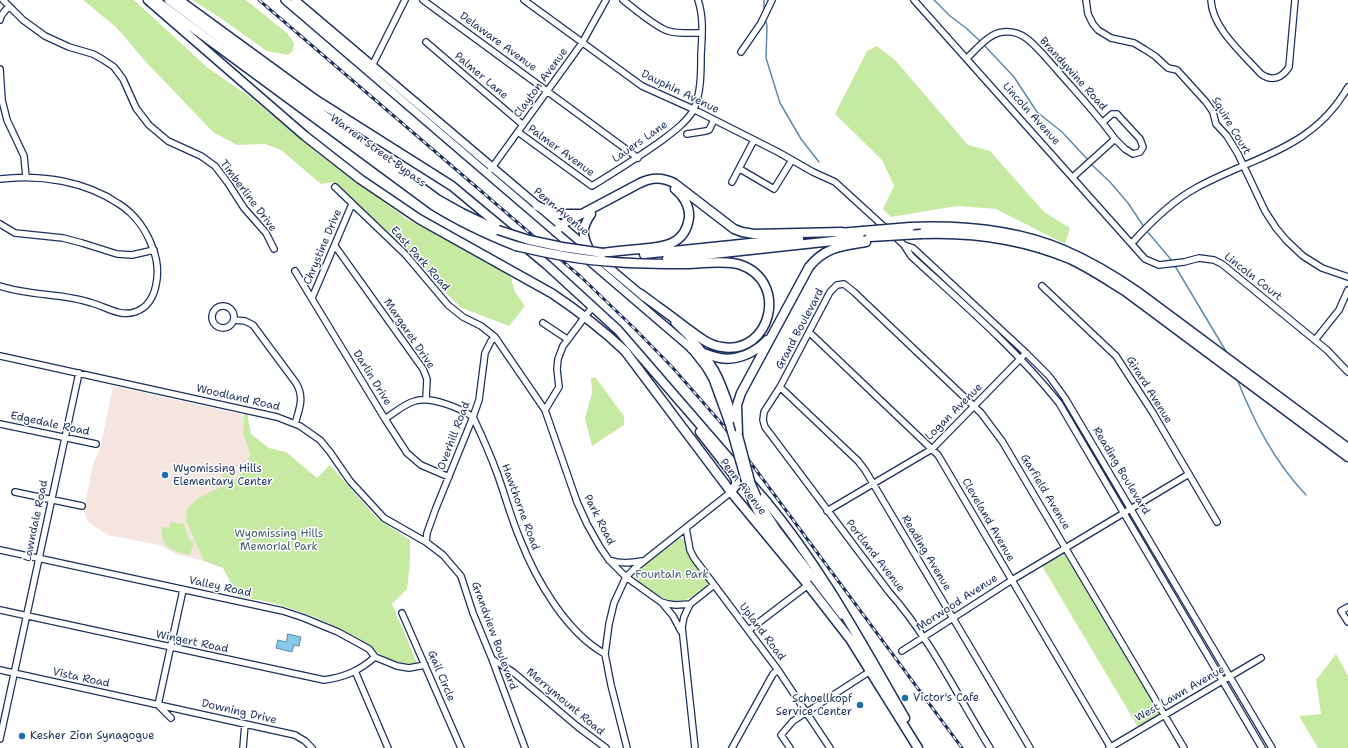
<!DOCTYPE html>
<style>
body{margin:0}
canvas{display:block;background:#fff}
</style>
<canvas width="1348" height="748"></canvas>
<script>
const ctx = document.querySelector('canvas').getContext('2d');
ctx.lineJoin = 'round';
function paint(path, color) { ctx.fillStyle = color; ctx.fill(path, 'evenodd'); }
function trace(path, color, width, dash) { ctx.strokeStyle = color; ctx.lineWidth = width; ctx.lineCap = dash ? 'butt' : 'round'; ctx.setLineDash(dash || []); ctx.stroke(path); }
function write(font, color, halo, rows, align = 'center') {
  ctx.font = font + ' "Shantell Sans",sans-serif'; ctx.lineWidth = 3; ctx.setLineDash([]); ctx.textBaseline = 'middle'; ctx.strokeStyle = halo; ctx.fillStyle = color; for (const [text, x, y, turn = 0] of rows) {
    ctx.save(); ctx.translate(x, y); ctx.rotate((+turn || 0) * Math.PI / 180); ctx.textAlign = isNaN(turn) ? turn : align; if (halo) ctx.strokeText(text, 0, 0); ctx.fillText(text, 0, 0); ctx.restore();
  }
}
paint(new Path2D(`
 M113,386L244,415L243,434L250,453L247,467L232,482L212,491L198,499L187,510L186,521L204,561L176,554L160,545L108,535L88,522L84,511L93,464L101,445Z`), '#f4e5de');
paint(new Path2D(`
 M83,0H134L208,68L250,97L315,151L378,198L407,219L506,272L511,278L515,292L525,306L509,326L462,308L443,291L413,255L334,182L321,184L281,150L265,144L237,145L213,132L145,61L117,28Z
 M192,0H246L288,34L294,43L293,51L288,55L267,51L219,17Z
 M877,46L895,60L968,145L990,151L1044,212L1070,228L1065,244L996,209L957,206L891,217L883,209L894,186L882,160L835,114L867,51Z
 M595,377L624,416V425L592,446L585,418L592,393L591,378Z
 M247,413L251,434L269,448L286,452L317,478L330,465L358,497L378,519L410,540V564L407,589L392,604L417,663C398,667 381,655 366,645C342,627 311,615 283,606C268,601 252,599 237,596L223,568L204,561L186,521L187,509L197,499L212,491L232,482L247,467L250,453L243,434L244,415Z
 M224,468L235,471L233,480L222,477Z
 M170,522L184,524L189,540L194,541L190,555C174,552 159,547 162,527L169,528Z
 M680,538L685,540L710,584V586C675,611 667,602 635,580L634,575L658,554Z
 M1064,553L1160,714L1138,727L1042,566Z
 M1336,654L1348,676V748H1318L1299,716L1321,714L1316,680Z`), '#c7eaa3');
const water = new Path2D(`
 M288,634L301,637L299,646L294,645L292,652L276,648L278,640L286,642Z`);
paint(water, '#85c9e6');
trace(water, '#5b8bb0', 1);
trace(new Path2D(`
 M934,0L950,16L966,28L981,42
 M764,13V0
 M765,18L767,26L766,58L780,103L801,139L819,162
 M983,44L1014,77L1037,112L1062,132L1089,161
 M1091,164L1110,182L1128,203L1144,227
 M1146,230L1173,262
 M1175,266L1227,353
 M1237,379C1254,422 1274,461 1306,495`), '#5b8bb0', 1.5);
const minor = new Path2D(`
 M3,0L23,20L45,36L69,47L93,54L102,59L114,67L123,79L136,108L149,125L168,141L201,156L215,166L228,183L244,208L266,233L274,249
 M423,0L638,158
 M524,0L642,86L693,109L778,152L813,172L835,182L904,245L911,256C962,303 1016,349 1059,403L1262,748
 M623,0C635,9 654,26 668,31C678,34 691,33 702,33
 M914,0L1145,259L1159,265L1184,262L1199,258L1214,260L1222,264L1327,350L1348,372
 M1086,0L1088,14L1093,24L1098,30L1111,38L1134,43L1144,49L1155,56L1168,68L1177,70L1206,102L1213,112L1216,124L1227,136L1238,154L1265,211L1276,228L1287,241L1303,256L1322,268L1348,277
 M1211,0C1212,28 1243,54 1261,74C1272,82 1282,78 1289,67L1295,0
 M0,20L1,16L8,7
 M426,42L523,125
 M741,52L761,23L772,0
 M967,58C977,49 989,33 1003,32C1012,31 1019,33 1026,38C1037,46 1047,59 1056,69C1076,92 1097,114 1115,139L1073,177
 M371,68L405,0
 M0,69L2,100L7,120L24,156L26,177
 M1103,122L1112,114H1117L1140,139L1143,147L1140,152L1133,154L1125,149L1115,139
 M518,132L592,186C616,171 639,157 661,141C673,132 687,122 694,109C701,93 701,72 701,55C702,36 704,18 698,0
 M687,134L706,131L709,130L714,120
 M491,169L582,43L606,0
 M740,169L774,189L792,160
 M0,179C40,174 85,181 119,204C135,214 147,231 153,249C161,269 159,304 135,312C120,317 106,307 92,303C62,293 30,296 0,286
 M732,182L754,140
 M335,187L405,254L448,305L463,317L481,326L495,337L545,410L577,502L587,524L600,547L609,560L626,577L661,602L668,604L676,605L690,604L684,617L682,627L695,748
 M0,224L15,233L63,238L82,243L117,254L132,255L154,250
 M1132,243C1149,224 1174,200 1196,188C1254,156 1312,150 1348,87
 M904,245L913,248L1026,353L1049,376L1065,398L1272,748
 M335,246L423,369L427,379L426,399
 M295,271L385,419L407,453L421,465L449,477
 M1042,286L1116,356L1153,413L1217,522
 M312,298L352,204
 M212 317a11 11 0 1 1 22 0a11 11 0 1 1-22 0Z
 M234,320L245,321L253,325L296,383C305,398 299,409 295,424
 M543,323L567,339
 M809,332L938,455L1111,748
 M1315,340L1339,310L1348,290
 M0,356L277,417L300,426L320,440L330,452L350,481L384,518L426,542L443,555L461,576L473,613L492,659L525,748
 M780,387L858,461L865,470L1030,748
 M545,410L559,387L557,369L558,359L563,346L593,306
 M385,419C394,413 404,404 415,401C431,396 460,408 473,417C482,436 490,454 497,473C505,495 511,518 520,539C536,580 566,632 605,654
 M0,424L96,444
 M15,492L82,506
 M827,511L932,449L1023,356
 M686,528L690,550L694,558L778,670L773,674L732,748
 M426,542L427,533L436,508L473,417L479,400L485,353L491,341L495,337
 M0,550L283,611L304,618L338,632L369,649L375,657L397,666L409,668L425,665
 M609,560C621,564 630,563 642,561
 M663,604L673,616L681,631
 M690,604L714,585
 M1348,607L1341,611L1348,622
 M0,610L324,680C345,677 359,671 375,657
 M402,613L461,748
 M749,630L808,585
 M902,651L1012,580L1189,474
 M492,659L513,672L578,727L606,748
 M0,670L295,735L305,741L312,748
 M778,670L830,748
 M355,671L388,748
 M158,705L183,590
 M158,705L171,718
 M0,739L79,373
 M243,748L245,724
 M627,748L611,685L605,654L609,624L614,603L626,577L634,569L731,492
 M790,748L781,735L793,721L872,670
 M990,748C957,695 930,638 889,592L765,427L763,420L764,412L780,387L830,292L837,285L844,284L854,292L981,413L1002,441L1184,748
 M1109,748L1261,658`);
const major = new Path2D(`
 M285,0L692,349L706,367L713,379L729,423
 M295,0L590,250
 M600,260L644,297
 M675,323C713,357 722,380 736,428
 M746,483L752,501L761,518L808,578
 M757,497L762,507L777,530L842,615`);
const highway = new Path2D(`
 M148,0L305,136L360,179L419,219L553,294C578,311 603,330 625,351L731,492L808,585L850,639L918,748
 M155,0L433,205C460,222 486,234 516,246
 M169,0L437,199L462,213L498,230
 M179,0L316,100L452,186L547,265L618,330L766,501C821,567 862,644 905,718
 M537,206L558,214H579
 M910,227C962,225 1015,229 1064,250C1090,261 1115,276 1138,292L1348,448
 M556,232L561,225L640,183C652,177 662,177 674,183L734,229L742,232L754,234L842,232
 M838,233L863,231
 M921,234C972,232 1022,239 1070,259C1089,268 1107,280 1125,291L1348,457
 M590,251C582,236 581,228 591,214
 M603,253C615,251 627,250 640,249C662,247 685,246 689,218C690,207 684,196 675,189
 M644,254L799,238
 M667,259L870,237
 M614,262C639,264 664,264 690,264C705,263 728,260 741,265C789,282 771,355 722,347C706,345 693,332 680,323C667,313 654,304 641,294
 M692,349C701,352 711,356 720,358C737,361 755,353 767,340
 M700,432L733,474L736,480V485L731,492
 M738,434L737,405L741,393L809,267C825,247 842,246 866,242`);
trace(minor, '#1b2f5e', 8);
trace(major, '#1b2f5e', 10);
trace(highway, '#1b2f5e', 11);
trace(minor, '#fff', 5.5);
trace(major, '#fff', 7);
trace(highway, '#fff', 8);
const rail = new Path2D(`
 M259,0L581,277L635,329L673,368L722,424L962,748`);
trace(rail, '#1b2f5e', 3);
trace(rail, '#fff', 1.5, [4.5]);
const majorBridge = new Path2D(`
 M729,423L746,483
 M738,434L751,483L757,497`);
const highwayBridge = new Path2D(`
 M498,230L529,240L562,247L603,253
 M863,231L910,227
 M870,237L921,234
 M516,246C549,254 580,260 614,262`);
trace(majorBridge, '#1b2f5e', 10, []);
trace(highwayBridge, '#1b2f5e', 11, []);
trace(majorBridge, '#fff', 7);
trace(highwayBridge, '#fff', 8);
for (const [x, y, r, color] of [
 [165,475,4,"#1f6fb2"],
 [905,698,4,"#1f6fb2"],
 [860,705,4,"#1f6fb2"],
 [22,736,4,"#1f6fb2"]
]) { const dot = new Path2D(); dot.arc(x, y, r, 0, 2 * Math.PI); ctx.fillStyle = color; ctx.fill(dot); trace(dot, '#fff', 1.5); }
write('11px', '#1b2f5e', '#fff', [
 ["Delaware Avenue",498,42,36],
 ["Brandywine Road",1073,74,48],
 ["Palmer Lane",481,76,40],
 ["Clayton Avenue",541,83,-54],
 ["Dauphin Avenue",680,92,26],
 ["Lincoln Avenue",1031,114,48],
 ["Squire Court",1231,126,59],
 ["Lauers Lane",640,142,-35],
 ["Warren Street Bypass",378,151,36],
 ["Palmer Avenue",561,151,36],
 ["Timberline Drive",248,196,53],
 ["Penn Avenue",561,212,40],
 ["Chrystine Drive",323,247,-67],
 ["East Park Road",420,259,48],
 ["Lincoln Court",1253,277,38],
 ["Grand Boulevard",800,329,-62],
 ["Margaret Drive",409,334,56],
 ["Darlin Drive",372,378,58],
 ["Girard Avenue",1149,390,58],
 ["Woodland Road",238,398,13],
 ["Logan Avenue",954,412,-45],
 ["Edgedale Road",50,424,12],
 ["Overhill Road",454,436,-69],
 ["Reading Boulevard",1121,471,59],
 ["Penn Avenue",743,487,52],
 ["Garfield Avenue",1045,492,59],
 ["Hawthorne Road",520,507,70],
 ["Park Road",599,520,63],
 ["Cleveland Avenue",988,520,60],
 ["Lawndale Road",36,521,-78],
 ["Reading Avenue",926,553,59],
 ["Portland Avenue",875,556,52],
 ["Valley Road",220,587,12],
 ["Morwood Avenue",957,603,-33],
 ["Upland Road",762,632,53],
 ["Grandview Boulevard",494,636,70],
 ["Wingert Road",192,642,12],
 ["Gail Circle",441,676,67],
 ["Vista Road",81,678,12],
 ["West Lawn Avenue",1180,694,-30],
 ["Merrymount Road",565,702,40],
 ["Downing Drive",239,712,13]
]);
write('11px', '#1b2f5e', '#fff', [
 ["Wyomissing Hills",173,469],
 ["Elementary Center",173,482],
 ["Victor's Cafe",913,698],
 ["Schoellkopf",852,699,"right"],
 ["Service Center",852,712,"right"],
 ["Kesher Zion Synagogue",30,736]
], 'left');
write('11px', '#465e6f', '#fff', [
 ["Wyomissing Hills",279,534],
 ["Memorial Park",279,547],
 ["Fountain Park",672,575]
]);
</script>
